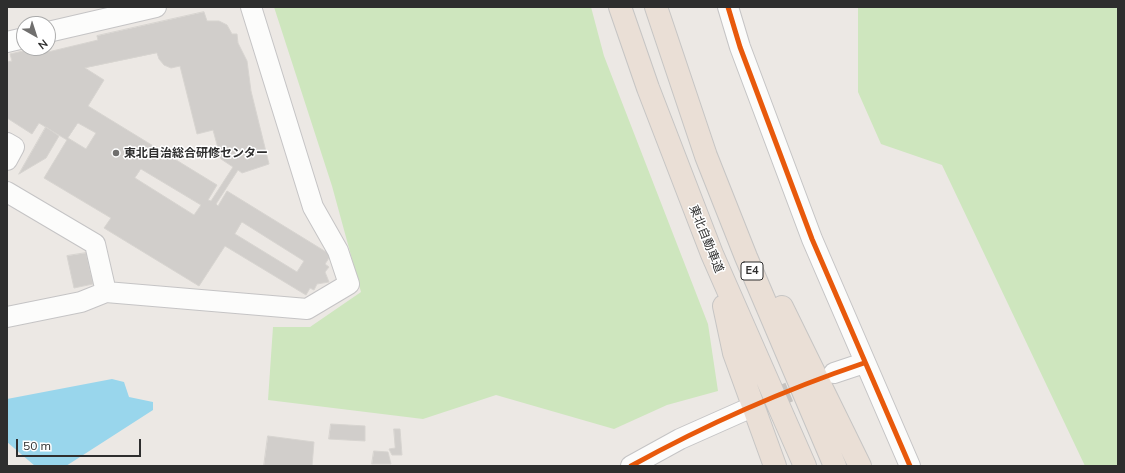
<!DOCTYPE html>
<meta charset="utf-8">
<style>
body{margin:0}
#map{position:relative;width:1125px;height:473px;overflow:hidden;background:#ece8e4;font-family:Mulish,sans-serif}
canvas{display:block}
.frame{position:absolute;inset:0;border:8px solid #2e2e2e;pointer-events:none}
.north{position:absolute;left:16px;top:16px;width:40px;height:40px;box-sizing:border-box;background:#fff;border:1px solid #ababab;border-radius:50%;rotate:141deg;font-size:11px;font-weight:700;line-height:16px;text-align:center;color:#2e2e2e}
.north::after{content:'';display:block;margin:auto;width:14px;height:18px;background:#706f6e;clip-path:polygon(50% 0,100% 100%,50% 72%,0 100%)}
.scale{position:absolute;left:16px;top:439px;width:125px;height:18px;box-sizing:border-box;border:2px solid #2e2e2e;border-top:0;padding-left:5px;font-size:12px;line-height:14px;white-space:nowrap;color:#2e2e2e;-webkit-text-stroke:3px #fff;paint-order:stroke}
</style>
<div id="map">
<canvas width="1125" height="473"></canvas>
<div class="frame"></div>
<div class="north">N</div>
<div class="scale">50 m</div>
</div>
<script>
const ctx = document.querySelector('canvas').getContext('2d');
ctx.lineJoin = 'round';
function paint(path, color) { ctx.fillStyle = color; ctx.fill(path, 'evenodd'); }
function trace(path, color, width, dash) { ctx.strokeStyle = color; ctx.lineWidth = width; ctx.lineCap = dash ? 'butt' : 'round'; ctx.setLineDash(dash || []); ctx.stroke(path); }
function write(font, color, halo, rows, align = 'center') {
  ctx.font = font + ' Mulish,"Noto Sans JP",sans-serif'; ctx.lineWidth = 3; ctx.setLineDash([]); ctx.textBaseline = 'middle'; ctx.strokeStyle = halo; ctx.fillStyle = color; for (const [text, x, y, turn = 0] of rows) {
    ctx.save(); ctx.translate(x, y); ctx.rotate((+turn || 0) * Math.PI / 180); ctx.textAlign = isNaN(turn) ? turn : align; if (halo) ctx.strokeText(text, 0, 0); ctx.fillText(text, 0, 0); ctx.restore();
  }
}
paint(new Path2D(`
 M274,7H591L604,56L708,324L718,391L667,405L614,429L496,395L423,419L268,400L273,327H310L361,292L332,186Z
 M858,7H1118V466H1085L942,165L881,144L858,92Z`), '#cee6be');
paint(new Path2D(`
 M112,379L124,382L129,397L153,402V410L66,466H35L7,442V399Z`), '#99d6ec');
const building = new Path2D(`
 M204,12L207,21H219L227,25L232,34H237L238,43L247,61L251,91L269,164L242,173L238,170L216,204L218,206L227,191L331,255L325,264L329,267L325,272L329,282L317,284L314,290L310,288L306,295L225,246L199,286L104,228L111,218L44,178L67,140L39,123L32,134L7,118V62L12,61L10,54L36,48H46L48,52L98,40L97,36ZM157,53L159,59L164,65L171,68L180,66L197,134L213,130L221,159L233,167L211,201L208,200L217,185L88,106L104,80L85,68ZM78,123L96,133L86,149L68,138ZM141,169L201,205L194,215L135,178ZM242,222L304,261L297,272L235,234Z
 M46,127L59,136L46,158L19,174Z
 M86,253L93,284L74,288L67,256Z
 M331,424L365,426V441L329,439Z
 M394,429H400L402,455H392L389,449L395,448Z
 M268,436L314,442L312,466H264Z
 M374,451L388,452L391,464H372Z`);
paint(building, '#d1cecb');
trace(building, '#d7d4d0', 1);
trace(new Path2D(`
 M743,411L816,381`), '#c6c3c0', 20, [20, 10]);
const minor = new Path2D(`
 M728,7L740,47L812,239L910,466
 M48,32L156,7
 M7,42L24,38
 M7,143L14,147L7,160
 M7,192L95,244L106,292
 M7,317L81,302L106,292L307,309L349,284L338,251L313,207L251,7
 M834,373L864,363
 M631,466L680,439L743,411`);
const highway = new Path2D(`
 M620,7L648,88L712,254L805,466
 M656,7L706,156L746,257L835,466
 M724,306L734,353L775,466
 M782,307L860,466`);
trace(minor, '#c5c4c5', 22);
trace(highway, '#c6c5c4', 24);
trace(minor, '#fcfcfb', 20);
trace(highway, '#eadfd6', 22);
trace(new Path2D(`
 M728,7L740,47L812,239L910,466
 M631,466C705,425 784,390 864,363`), '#e8590c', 5);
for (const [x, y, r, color] of [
 [116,153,4,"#706f6e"]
]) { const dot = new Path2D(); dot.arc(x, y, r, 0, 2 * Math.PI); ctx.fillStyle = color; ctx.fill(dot); trace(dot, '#fff', 1.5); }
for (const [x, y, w] of [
 [752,271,22]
]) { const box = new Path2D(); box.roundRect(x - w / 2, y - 9, w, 18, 3); ctx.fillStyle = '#fff'; ctx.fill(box); trace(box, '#2e2e2e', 1); }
write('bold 11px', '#2e2e2e', null, [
 ["E4",752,271]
]);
write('bold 12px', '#2e2e2e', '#fff', [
 ["東北自治総合研修センター",124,153]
], 'left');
write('12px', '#2e2e2e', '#fff', [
 ["東北自動車道",706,239,68]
]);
</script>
